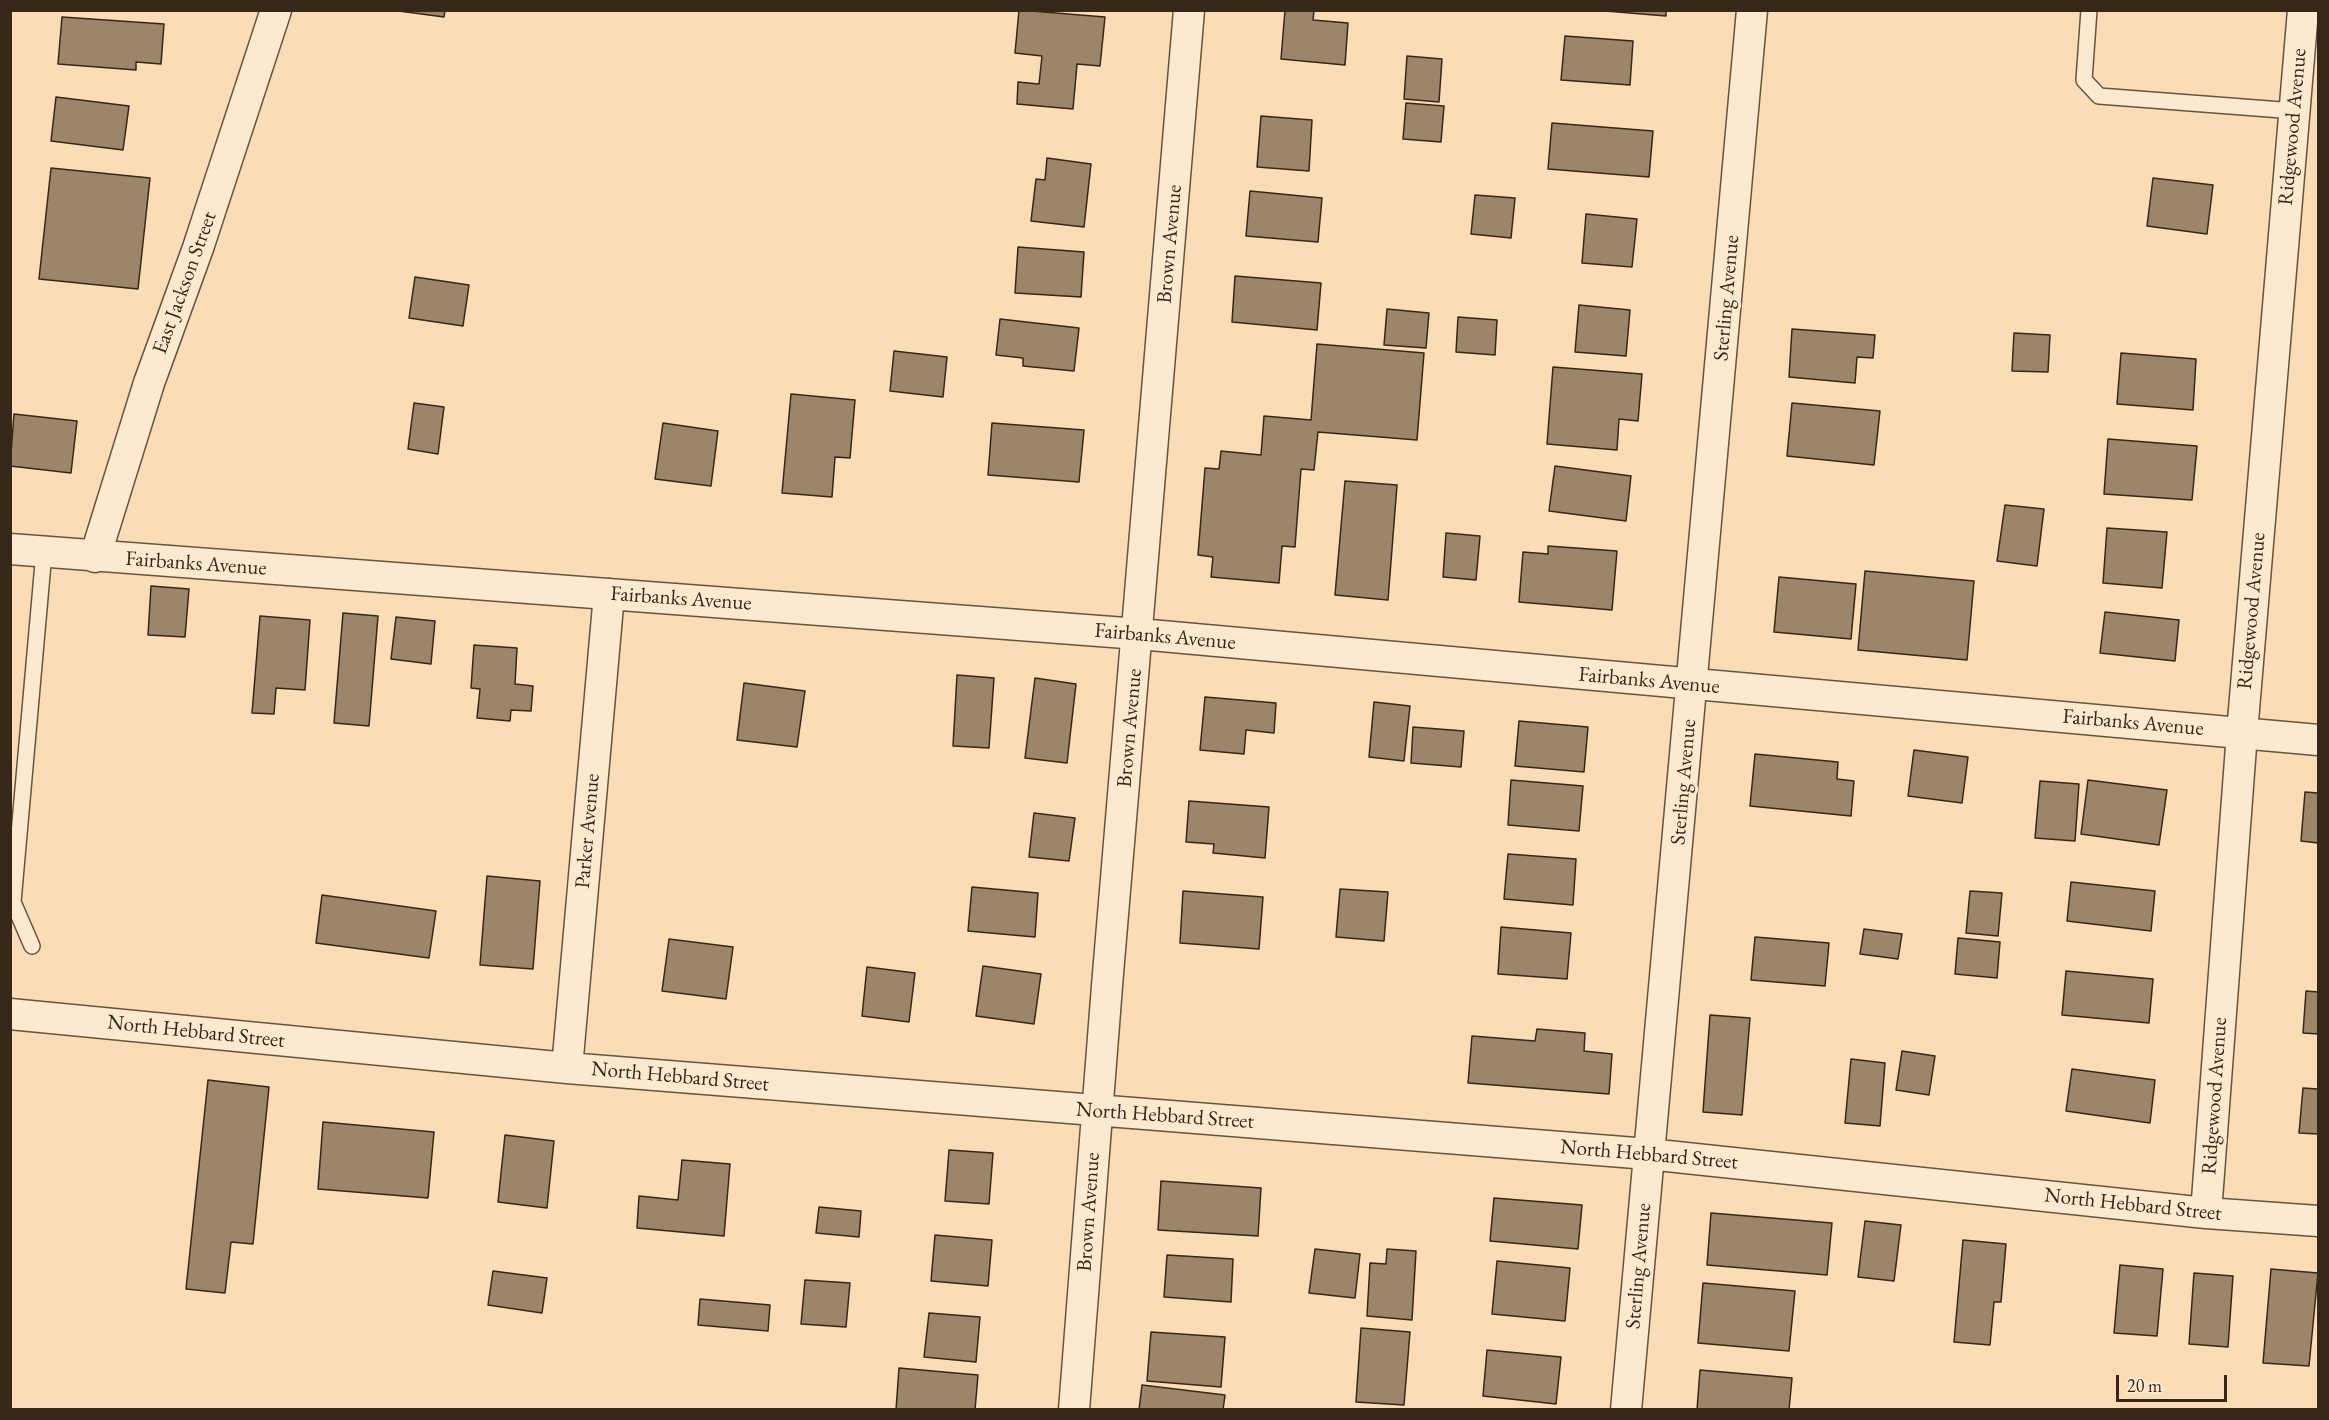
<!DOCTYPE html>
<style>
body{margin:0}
#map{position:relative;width:2329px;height:1420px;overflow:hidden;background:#faddb6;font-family:"EB Garamond",serif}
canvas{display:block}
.frame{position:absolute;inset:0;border:12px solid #362718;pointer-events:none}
.scale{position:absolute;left:2116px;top:1375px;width:111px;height:27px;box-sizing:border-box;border:3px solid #362718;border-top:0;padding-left:8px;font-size:18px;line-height:21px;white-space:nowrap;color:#362718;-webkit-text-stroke:4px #fce9d0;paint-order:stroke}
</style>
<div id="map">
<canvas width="2329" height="1420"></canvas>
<div class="frame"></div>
<div class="scale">20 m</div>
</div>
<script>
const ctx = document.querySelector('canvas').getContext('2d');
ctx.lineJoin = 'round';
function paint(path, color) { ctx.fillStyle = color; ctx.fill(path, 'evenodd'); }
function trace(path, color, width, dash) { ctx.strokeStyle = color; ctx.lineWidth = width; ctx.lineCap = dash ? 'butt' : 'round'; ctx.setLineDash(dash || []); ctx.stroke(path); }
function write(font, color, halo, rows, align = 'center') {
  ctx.font = font + ' "EB Garamond",serif'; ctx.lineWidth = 6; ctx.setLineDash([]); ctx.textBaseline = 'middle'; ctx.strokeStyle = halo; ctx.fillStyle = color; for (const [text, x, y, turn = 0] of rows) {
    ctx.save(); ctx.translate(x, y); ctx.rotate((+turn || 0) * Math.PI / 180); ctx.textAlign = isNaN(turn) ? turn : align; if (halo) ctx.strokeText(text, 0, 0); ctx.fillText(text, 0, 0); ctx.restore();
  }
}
const building = new Path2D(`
 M391,10H445L444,17Z
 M1019,10L1105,17L1100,66L1077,64L1073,109L1017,104L1018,82L1039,84L1042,56L1015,53Z
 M1285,10H1314L1313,20L1348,23L1345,65L1281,59Z
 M1593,10H1666V16Z
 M62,17L164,24L161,64L136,62V70L58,64Z
 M1565,36L1633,41L1630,85L1561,80Z
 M1407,56L1442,59L1439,102L1404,99Z
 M56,97L129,106L123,150L51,141Z
 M1406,103L1444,106L1441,142L1403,139Z
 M1261,116L1312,120L1309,171L1257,167Z
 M1552,123L1653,131L1649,177L1548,169Z
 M1047,158L1091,164L1084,227L1031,221L1036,179L1045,180Z
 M51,168L150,178L138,289L39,279Z
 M2153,178L2213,185L2207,234L2147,226Z
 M1250,191L1322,198L1318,242L1246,236Z
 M1475,195L1515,198L1511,238L1471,234Z
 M1586,214L1637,219L1632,267L1582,263Z
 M1018,247L1084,252L1081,297L1015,293Z
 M1235,276L1321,283L1317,330L1232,322Z
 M415,277L469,285L463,326L409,318Z
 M1579,305L1630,310L1626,356L1575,352Z
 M1387,309L1429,313L1426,348L1384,345Z
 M1458,317L1497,320L1495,355L1456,352Z
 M1000,319L1079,328L1074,371L1023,366V358L996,355Z
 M1792,329L1875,335L1873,358L1857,357L1855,383L1789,377Z
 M2014,333L2050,335L2048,372L2012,371Z
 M1317,344L1424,353L1417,440L1318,432L1314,470L1301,469L1295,547L1282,546L1279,583L1211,577L1213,557L1198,555L1205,468L1219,469L1221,451L1261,455L1264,416L1311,420Z
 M894,351L947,357L943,397L890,391Z
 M2121,353L2196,359L2193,410L2117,404Z
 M1553,367L1642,374L1638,421L1619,419L1617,450L1547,444Z
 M791,394L855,400L850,458L835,457L832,497L782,493Z
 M414,403L444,407L438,454L408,449Z
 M1792,403L1880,411L1874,465L1787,456Z
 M14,414L77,421L71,473L10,466Z
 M663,423L718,431L711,486L655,479Z
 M992,423L1084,430L1079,482L988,475Z
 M2108,439L2197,446L2192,500L2104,494Z
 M1555,466L1631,476L1626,521L1549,511Z
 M1345,481L1397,485L1388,600L1335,595Z
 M2005,505L2044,509L2037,566L1997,561Z
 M2107,528L2167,532L2162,588L2103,583Z
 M1446,533L1480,536L1476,580L1443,577Z
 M1548,546L1617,551L1612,610L1519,602L1523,552L1548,554Z
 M1865,571L1974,581L1967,660L1858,650Z
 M1779,577L1856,584L1851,639L1774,632Z
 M151,586L189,589L185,637L148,635Z
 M2105,612L2179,620L2175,661L2100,653Z
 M343,613L378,616L369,726L334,723Z
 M260,616L310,620L305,690L276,688L274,714L252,713Z
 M396,617L435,621L431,664L391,659Z
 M474,645L517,648L515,684L533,686L531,711L511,710L510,721L477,718L480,689L471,688Z
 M957,675L994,678L989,748L953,746Z
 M1035,678L1076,684L1067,763L1025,758Z
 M744,683L805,691L797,747L737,740Z
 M1205,697L1276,703L1274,733L1246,730L1244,754L1200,750Z
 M1374,702L1410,706L1404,761L1369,757Z
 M1519,721L1588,727L1584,772L1515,766Z
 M1413,727L1464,731L1461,767L1411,763Z
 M1914,750L1968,757L1962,803L1908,796Z
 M1755,754L1838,762L1837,779L1854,781L1851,816L1750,806Z
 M1511,780L1583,786L1579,831L1508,825Z
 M2088,780L2167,790L2159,845L2081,834Z
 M2040,781L2079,784L2075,841L2035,838Z
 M2305,792L2318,793V843L2301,841Z
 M1189,801L1269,807L1265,858L1213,853L1214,844L1186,842Z
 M1034,813L1075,818L1069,861L1029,857Z
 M1508,854L1576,859L1573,905L1504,899Z
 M487,876L540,881L533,969L480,965Z
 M2071,882L2155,891L2151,931L2067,921Z
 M972,887L1038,893L1035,937L968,931Z
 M1340,889L1388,892L1384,941L1336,937Z
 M1183,891L1263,897L1259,949L1180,943Z
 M1970,891L2002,893L1998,936L1966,933Z
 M322,895L436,911L429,958L316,943Z
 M1501,927L1571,933L1567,979L1498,974Z
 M1864,929L1902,934L1898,959L1860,954Z
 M1755,937L1829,943L1825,986L1751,980Z
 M1958,938L2000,942L1997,978L1955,974Z
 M669,939L733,947L726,999L662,991Z
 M983,966L1041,974L1034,1024L976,1016Z
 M867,967L915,973L909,1022L862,1016Z
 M2066,971L2153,979L2149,1023L2062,1015Z
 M2306,991L2318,992V1034L2303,1033Z
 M1710,1015L1750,1018L1742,1115L1703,1112Z
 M1537,1029L1585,1033L1584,1051L1612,1054L1609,1094L1468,1083L1472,1036L1535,1041Z
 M1902,1051L1935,1056L1929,1095L1896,1090Z
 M1851,1059L1885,1063L1880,1126L1845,1123Z
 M2072,1069L2155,1080L2150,1123L2066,1111Z
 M208,1080L269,1087L253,1244L231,1242L225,1293L186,1289Z
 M2303,1088L2318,1089V1134L2299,1133Z
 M323,1122L434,1132L428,1198L318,1189Z
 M505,1135L554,1141L547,1208L498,1202Z
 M949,1150L993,1153L989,1204L945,1201Z
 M682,1160L730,1164L724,1236L637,1228L639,1196L678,1200Z
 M1161,1181L1261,1188L1258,1236L1158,1230Z
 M1494,1198L1582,1205L1578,1249L1490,1241Z
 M819,1207L861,1211L859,1237L816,1233Z
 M1711,1213L1832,1223L1827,1275L1707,1265Z
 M1865,1221L1901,1225L1894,1281L1858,1277Z
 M935,1235L992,1240L988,1286L931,1281Z
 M1963,1240L2006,1244L2001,1302H1994L1990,1345L1954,1342Z
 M1315,1249L1360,1254L1355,1298L1309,1293Z
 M1387,1249L1416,1251L1412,1320L1367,1316L1370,1263L1386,1264Z
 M1167,1255L1233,1259L1231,1302L1164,1297Z
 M1497,1261L1570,1268L1565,1321L1492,1314Z
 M2120,1265L2163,1269L2157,1336L2114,1333Z
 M2271,1269L2318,1273L2309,1366L2263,1363Z
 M493,1271L547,1278L542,1313L488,1305Z
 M2194,1273L2233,1276L2228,1347L2189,1344Z
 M805,1280L850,1283L846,1327L801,1324Z
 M1703,1283L1795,1291L1789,1351L1698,1343Z
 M700,1299L770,1305L768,1331L698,1325Z
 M929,1313L980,1317L976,1362L924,1357Z
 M1361,1328L1410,1332L1404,1405L1356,1402Z
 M1151,1332L1225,1337L1221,1387L1147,1381Z
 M1487,1350L1561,1357L1556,1404L1483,1396Z
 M899,1368L978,1375L975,1410H896Z
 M1700,1370L1792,1378L1789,1410H1697Z
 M1142,1385L1225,1395L1223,1410H1139Z`);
paint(building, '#9c866a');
trace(building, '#362718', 1.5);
const lane = new Path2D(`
 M2089,10L2084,80L2099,96L2295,111
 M32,946L13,902L44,552`);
const street = new Path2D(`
 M10,549L1139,634L2318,740
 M95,557L149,383L198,248L276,10
 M10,1014L567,1068L1648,1154L2206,1213L2318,1221
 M567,1068L609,594
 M2206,1213L2242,733L2303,10
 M1074,1410C1108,943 1151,477 1189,10
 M1626,1410L1752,10`);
trace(lane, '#675440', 18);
trace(street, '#675440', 33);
trace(lane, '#fce9d0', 15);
trace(street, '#fce9d0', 30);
write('21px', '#362718', '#fce9d0', [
 ["Ridgewood Avenue",2293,127,-85],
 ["Brown Avenue",1170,244,-85],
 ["East Jackson Street",185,283,-70],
 ["Sterling Avenue",1727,298,-85],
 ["Fairbanks Avenue",196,564,4],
 ["Fairbanks Avenue",681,599,4],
 ["Ridgewood Avenue",2252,611,-85],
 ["Fairbanks Avenue",1165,637,5],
 ["Fairbanks Avenue",1649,681,5],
 ["Fairbanks Avenue",2133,723,5],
 ["Brown Avenue",1130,728,-85],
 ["Sterling Avenue",1684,782,-85],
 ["Parker Avenue",588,831,-85],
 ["North Hebbard Street",196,1032,6],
 ["North Hebbard Street",680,1077,5],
 ["Ridgewood Avenue",2215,1096,-86],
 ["North Hebbard Street",1165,1116,4],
 ["North Hebbard Street",1649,1155,5],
 ["North Hebbard Street",2133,1205,6],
 ["Brown Avenue",1089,1212,-86],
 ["Sterling Avenue",1639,1266,-85]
]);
</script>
